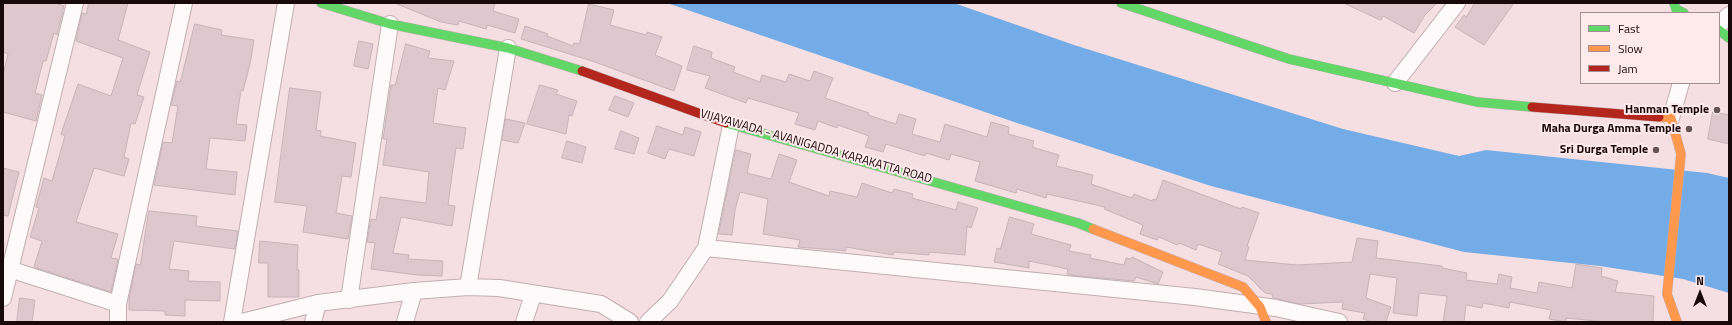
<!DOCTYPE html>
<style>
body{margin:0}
#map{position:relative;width:1732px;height:325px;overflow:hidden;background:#f5dfe2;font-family:"Titillium Web",sans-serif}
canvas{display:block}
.frame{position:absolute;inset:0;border:4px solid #1a090c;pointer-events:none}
.legend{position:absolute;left:1580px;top:12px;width:140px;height:72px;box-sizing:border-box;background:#fee9eb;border:1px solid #a38f92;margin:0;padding:5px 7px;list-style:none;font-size:12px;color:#1a090c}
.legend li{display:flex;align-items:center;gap:8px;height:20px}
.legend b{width:20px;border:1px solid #a38f92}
.north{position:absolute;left:1680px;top:273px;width:40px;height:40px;-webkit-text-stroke:3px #fee9eb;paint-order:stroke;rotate:0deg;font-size:11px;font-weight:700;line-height:16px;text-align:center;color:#1a090c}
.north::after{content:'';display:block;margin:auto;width:14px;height:18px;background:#1a090c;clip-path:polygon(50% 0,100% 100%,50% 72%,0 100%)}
</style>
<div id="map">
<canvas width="1732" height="325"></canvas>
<div class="frame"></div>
<ul class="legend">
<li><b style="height:5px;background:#63d668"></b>Fast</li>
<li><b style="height:5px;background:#ff974d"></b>Slow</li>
<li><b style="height:5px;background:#b3261e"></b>Jam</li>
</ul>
<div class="north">N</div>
</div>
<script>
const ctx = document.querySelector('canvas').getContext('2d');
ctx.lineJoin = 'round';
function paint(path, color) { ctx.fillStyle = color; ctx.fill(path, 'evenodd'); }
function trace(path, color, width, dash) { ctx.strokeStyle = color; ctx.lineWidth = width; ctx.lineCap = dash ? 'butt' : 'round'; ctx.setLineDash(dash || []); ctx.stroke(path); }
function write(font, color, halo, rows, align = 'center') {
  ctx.font = font + ' "Titillium Web",sans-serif'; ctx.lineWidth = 4; ctx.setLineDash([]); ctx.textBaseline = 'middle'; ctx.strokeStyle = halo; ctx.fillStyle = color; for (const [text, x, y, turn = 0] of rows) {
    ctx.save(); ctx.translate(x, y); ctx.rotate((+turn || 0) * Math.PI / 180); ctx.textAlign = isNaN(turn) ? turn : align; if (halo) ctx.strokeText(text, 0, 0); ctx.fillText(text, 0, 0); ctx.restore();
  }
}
paint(new Path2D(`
 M667,3H954L1074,45L1343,129L1459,156L1486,150L1707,173L1729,178V293L1683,279L1600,266L1464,252L1211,186L1017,123Z`), '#74ace7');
const building = new Path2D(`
 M3,3H55L64,6L57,35L54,33L46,61H43L35,93L42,95L36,121L3,112V75L8,54L3,52Z
 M89,3H128L118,40L150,52L137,95L144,97L135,124L131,123L124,157L129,159L124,176L94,168L76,222L118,234L111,258L118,259L111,292L34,267L42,241L30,237L39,208L36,207L44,178L52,181L65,136L61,134L78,84L111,96L123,58L76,41L82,13L86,14Z
 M397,3H495L493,11L519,19L515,33L487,25L486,29L459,21L458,25L441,22L397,4Z
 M1344,3H1437L1425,15L1414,33L1383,16L1381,20Z
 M1475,3H1514L1484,45L1455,27L1464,15L1466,17Z
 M589,4L614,10L610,25L646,35L647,32L662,37L655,55L682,66L674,91L592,61L521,39L525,26L548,34L547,36L573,46L574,43L579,44Z
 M195,24L222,30L221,35L254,40L250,64L243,91L241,90L236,124L247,125L245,141L210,138L206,169L237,172L235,195L154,185L163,142L172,143L178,106L171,105L177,81L180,82Z
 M359,41L373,44L368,69L354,66Z
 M406,44L430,51L428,58L454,61L445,90L438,88L433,123L466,128L463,149L456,148L452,175L448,205L455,206L452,226L401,217L393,253L409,255L408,259L443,261L442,276L417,275L371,269L375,243L367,242L371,219L376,220L380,197L426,203L429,172L383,165L387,139H383L391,85H395Z
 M694,46L712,52L711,58L735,67L733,72L760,82L762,75L786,82L789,74L810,81L814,71L833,78L825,98L869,113L868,115L896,124L899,114L916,119L912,134L940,142L945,124L987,137L991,122L1009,127L1008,134L1034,141L1032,147L1059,155L1056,166L1093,175L1091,184L1132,198L1134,194L1152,201L1153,199L1156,200L1163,180L1241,209L1242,207L1259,213L1247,246L1249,247L1245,260L1297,265L1352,262L1357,238L1378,241L1376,258L1442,266V268L1467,273L1466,280L1497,284L1499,274L1512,277L1510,288L1537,293L1539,282L1572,288L1576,264L1602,268L1601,276L1618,281L1615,292L1654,296L1653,322H1606L1566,318V322L1549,319L1551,310L1510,302L1509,308L1483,303L1482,308L1466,305L1464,322H1443L1447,296L1419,293L1417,316L1393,313L1397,278L1370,274L1366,298L1391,307L1386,322H1372L1363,319L1365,313L1342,309L1343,302L1300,304L1273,298L1272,294L1265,293L1248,276L1218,264L1222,252L1198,244L1196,250L1179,243L1177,245L1159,237L1157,240L1140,234L1143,225L1104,209L1105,207L1047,194L1046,198L1017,189L1016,193L975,181L980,162L951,154L949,160L926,153L925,156L886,144L883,152L865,147L869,136L838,125L837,128L818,121L815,130L795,124L799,113L748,98L746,103L705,88L710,76L687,70Z
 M540,85L558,90L556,94L577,101L572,116L569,115L566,134L527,124Z
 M290,88L321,92L316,130L321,131L320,136L356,143L351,177L342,176L336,213L352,216L348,239L303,232L307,206L275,202Z
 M615,96L634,103L628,117L609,110Z
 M1713,112L1729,115V144L1708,139Z
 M506,119L525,123L518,143L502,140Z
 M657,126L683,135L685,127L701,132L694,156L669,149L665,159L648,153Z
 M621,131L639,138L634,154L615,149Z
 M567,141L586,147L582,163L562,158Z
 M736,150L751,154L747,173L771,179L779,154L797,160L789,182L829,196L830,191L857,197L862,183L892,193L894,189L913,194L912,198L956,210L958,202L978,208L971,228L967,226L965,255L929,252V255L894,252L893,255L846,247V251L798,247L800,240L763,234L768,199L740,192L735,210L732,235L719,234Z
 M3,168L19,172L8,216L3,215Z
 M149,211L197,216L196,226L238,231L235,249L174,241L169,269L189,271L188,281L220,282V301L185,300V316L165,315V311L129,310V299L136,264L140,265Z
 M1010,217L1034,224L1031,234L1071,245L1069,251L1091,255L1090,258L1124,265L1126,258L1131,259L1132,257L1163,272L1158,284L1136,277L1134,281L1069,275L1067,274L1068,269L1029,261V268L994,262L997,248L1000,249Z
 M260,241L298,245L297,270H299V297H268V263H259Z
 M20,298L35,300L32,322H17Z`);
paint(building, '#dec7cf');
trace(building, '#c6b4b9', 1);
const street = new Path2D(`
 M1719,25L1729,15
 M1395,83L1457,3
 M1671,118L1681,83
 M706,248L1195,297L1276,308L1339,322
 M3,267L118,304V322
 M468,287L508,48
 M3,298L75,3
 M349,300L390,24
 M118,304L184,3
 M232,322L286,3
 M242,322L318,303L414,291L468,287L499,288L601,304L630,322
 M313,322L318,303
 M405,322L414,291
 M524,322L533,295
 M648,322L670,301L706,248L731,125`);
const fast = new Path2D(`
 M321,3L390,24L508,48L582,71
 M1121,3L1289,59L1477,102L1532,107
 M1674,3L1676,9L1684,13
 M1719,30L1729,38
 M726,123L1078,223L1093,229`);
const slow = new Path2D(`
 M1659,117L1671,118L1681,154L1667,294L1677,322
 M1093,229L1243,287L1260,307L1266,322`);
const jam = new Path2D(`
 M582,71L726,123
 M1532,107L1659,117`);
trace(street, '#c1aeb0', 18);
trace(fast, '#c1aeb0', 10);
trace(slow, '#c1aeb0', 10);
trace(jam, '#c1aeb0', 10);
trace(street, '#fefafb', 16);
trace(fast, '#63d668', 9);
trace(slow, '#ff974d', 9);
trace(jam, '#b3261e', 9);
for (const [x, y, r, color] of [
 [1717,110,4,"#675457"],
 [1689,129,4,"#675457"],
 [1656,150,4,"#675457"]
]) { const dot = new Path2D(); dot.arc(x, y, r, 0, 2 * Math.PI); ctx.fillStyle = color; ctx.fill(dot); trace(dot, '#fee9eb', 1.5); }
write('bold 12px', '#1a090c', '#fee9eb', [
 ["Hanman Temple",1709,110],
 ["Maha Durga Amma Temple",1681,129],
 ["Sri Durga Temple",1648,150]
], 'right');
write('12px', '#1a090c', '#fee9eb', [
 ["VIJAYAWADA - AVANIGADDA KARAKATTA ROAD",816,147,16]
]);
</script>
